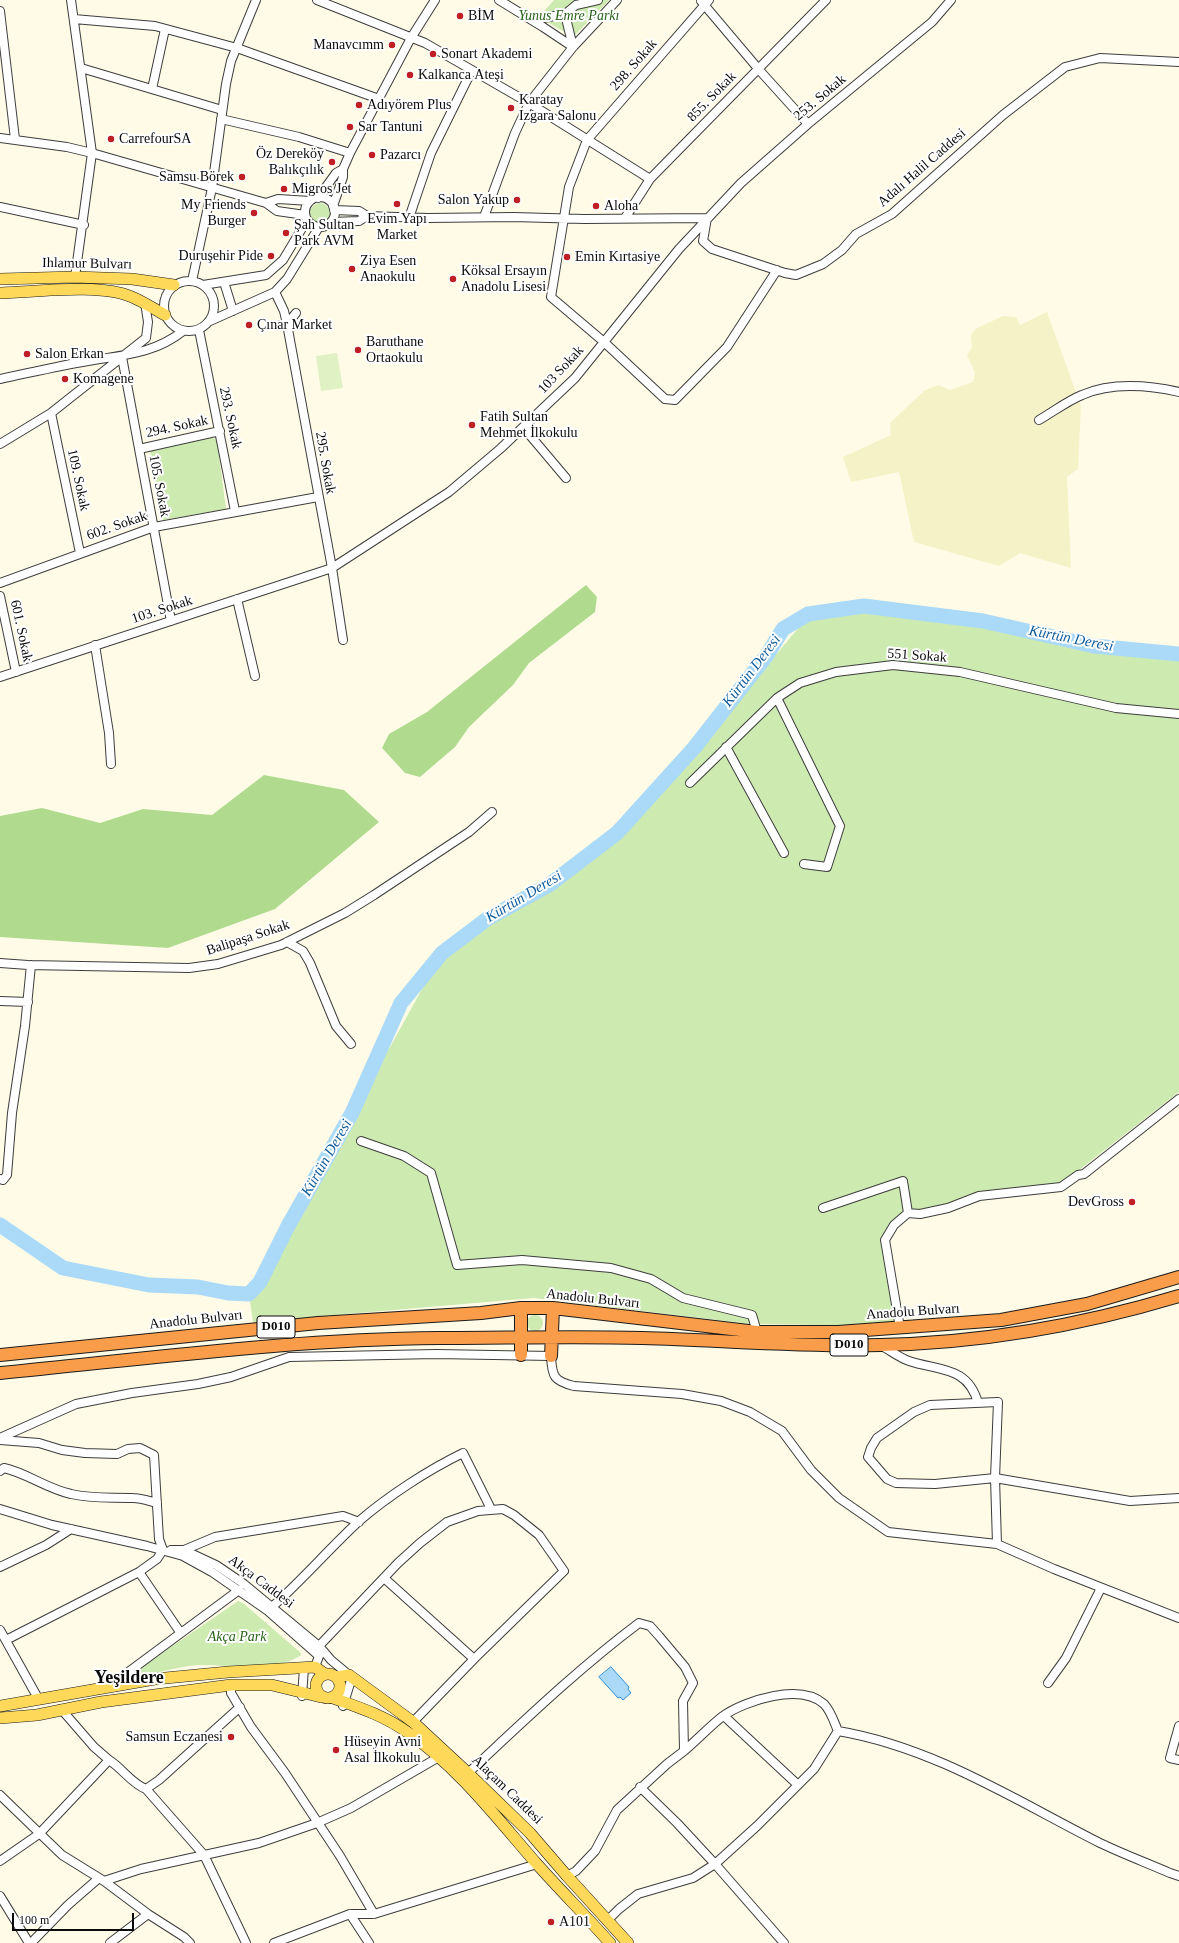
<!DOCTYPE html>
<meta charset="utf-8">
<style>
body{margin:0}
#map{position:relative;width:1179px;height:1943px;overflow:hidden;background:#fffbe7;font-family:Georgia,serif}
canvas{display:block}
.scale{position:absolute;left:12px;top:1913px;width:122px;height:18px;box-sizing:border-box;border:2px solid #0a0a0a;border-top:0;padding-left:5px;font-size:12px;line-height:14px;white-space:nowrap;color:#0a0a0a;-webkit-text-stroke:3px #fff;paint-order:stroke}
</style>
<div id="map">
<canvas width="1179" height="1943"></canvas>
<div class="scale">100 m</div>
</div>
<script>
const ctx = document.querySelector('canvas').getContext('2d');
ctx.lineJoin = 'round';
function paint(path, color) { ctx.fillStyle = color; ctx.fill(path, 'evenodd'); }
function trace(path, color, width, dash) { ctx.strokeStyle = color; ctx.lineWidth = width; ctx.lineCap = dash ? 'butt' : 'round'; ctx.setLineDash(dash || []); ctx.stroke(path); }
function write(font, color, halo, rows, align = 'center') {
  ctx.font = font + ' Georgia,serif'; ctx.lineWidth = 4; ctx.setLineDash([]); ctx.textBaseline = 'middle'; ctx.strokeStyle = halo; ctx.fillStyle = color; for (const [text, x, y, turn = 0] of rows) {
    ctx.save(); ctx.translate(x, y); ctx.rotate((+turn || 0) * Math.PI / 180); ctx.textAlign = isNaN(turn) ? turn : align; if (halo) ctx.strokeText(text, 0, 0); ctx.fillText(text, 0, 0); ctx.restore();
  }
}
paint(new Path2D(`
 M1047,312L1081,406L1078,469L1067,477L1071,568L1020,553L999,566L914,542L899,472L851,482L843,457L891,435L890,423L925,390L939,385L950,390L973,382L975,373L967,355L972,347L971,334L977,328L1003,316L1016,317L1020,325Z`), '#f5f2c7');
paint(new Path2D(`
 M554,0H609L573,37L539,17Z
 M310 213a10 10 0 1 1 20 0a10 10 0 1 1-20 0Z
 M211,437L217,440L226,509L163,520L150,451Z
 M864,606L1094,646L1179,654V1092L1061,1184L899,1216L882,1238L896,1321L894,1326L751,1324L534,1298L253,1322L249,1294L260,1282L442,953L549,885L617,833L667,784L806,619Z
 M527 1323a8 8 0 1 1 16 0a8 8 0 1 1-16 0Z
 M238,1601L243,1603L301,1653L300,1656C270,1673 234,1665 201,1665C181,1666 160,1672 141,1677L136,1671Z`), '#cdeab0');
paint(new Path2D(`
 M586,585L597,597L595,612L529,663L513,685L469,727L455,747L420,777L405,773L382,748L389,734L427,712Z
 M264,775L344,790L379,822L275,909L168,948L0,937V816L42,808L100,823L143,809L212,815Z`), '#b0db8f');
paint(new Path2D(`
 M337,353L343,388L321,391L316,356Z`), '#e0f1c3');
const water = new Path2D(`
 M611,1667L629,1687L628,1689L631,1693L623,1700L620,1697L618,1698L599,1677Z`);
paint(water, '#aadaf8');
trace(water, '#2e8ed2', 1);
trace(new Path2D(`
 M0,1225L63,1268L149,1285L198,1287L228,1293L249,1294L260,1282L288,1226L352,1113L401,1003L442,953L487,919L549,885L617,833L694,748L767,655L783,629L808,614L864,606L983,621L1094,646L1179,654`), '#aadaf8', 15);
const minor = new Path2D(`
 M71,0L92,153L75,277
 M317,0L425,43L529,103L650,179
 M499,0L543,27L573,47
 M709,0L587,140L569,187L551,297L604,342L665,399L675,400L727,347L777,270
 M701,1L761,72L808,124
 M0,11L15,139
 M565,14L573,47
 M74,19L155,26L237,48L379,99
 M532,20L565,14L576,5L598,0
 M81,68L222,110
 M152,89L165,29
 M221,119L299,137L350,153
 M0,138L67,147L92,153L266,203L277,211L305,215
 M305 212a15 15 0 1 1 30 0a15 15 0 1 1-30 0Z
 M318,198L336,173L343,169
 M266,203L278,199L310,201
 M333,206L343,177V169L350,153L411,38L435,0
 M0,207L84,225
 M334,210L359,211L367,216
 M367,216L428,218L514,217L584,219L707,218
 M484,217L515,133L529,103L573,47L617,0
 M409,218L431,153L472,70
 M625,218L650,179L826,0
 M707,218L703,241L712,249L785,273L796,275L823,264L842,250L856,234L892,214L1003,115L1065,67L1100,58L1179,62
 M331,222L359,221L367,216
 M164 306a25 25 0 1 1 50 0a25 25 0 1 1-50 0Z
 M192,281L212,188L226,84L231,61L256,0
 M224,282L233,311
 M203,285L266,275L283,260L307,220
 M275,292L284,311L287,324L332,568L343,640
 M210,321L275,292L287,279L319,227
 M280,325L287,324L296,313
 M199,330L235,511
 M122,357L171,621
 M0,379C29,373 58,366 88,361C123,355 154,354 183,331
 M51,413L80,553
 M1039,420C1053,412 1067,401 1082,395C1111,382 1149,385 1179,392
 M523,427L566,478
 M0,444L51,413L146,338L148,322L145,303
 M139,449L220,431
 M0,583L154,527L318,497
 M0,596L16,672
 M237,599L255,676
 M95,645L109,733L111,764
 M0,677L332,568L449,492L500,449L575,378L679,249L741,183L808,124L932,22L951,0
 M777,698L840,826L827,867L804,864
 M726,747L784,853
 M690,783L777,698L800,683L836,672L893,665L960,672L1116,708L1179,714
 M287,942L303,951L310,963L336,1026L351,1044
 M0,963L28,965L189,968L218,964L281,945L345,913L374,895L469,832L492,812
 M0,1001L28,1002
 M361,1141L404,1156L431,1173L457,1265L522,1260L611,1268L651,1279L683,1298L752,1315L757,1332
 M0,1179L3,1180L7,1175L12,1113L25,1026L31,965
 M823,1208L903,1181L908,1213
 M900,1328L885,1240L894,1225L908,1213L920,1214L948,1208L979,1196L1061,1187L1078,1175L1084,1174L1179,1099
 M882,1346C891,1351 900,1358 909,1361C939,1371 968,1366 978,1403
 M0,1438L76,1404L132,1393L198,1384L231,1377L289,1357L436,1354L551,1356C552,1377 554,1381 574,1386L682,1394L721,1401L750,1412L782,1431L811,1470L839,1498L888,1532L997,1544L1054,1569L1179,1618
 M0,1440L39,1443L62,1450L85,1453L117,1454L128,1449L140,1448L154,1455L159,1539L163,1550L157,1559L139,1572L6,1640
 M0,1471L4,1468C27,1473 47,1489 71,1494C92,1499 111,1497 133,1498C141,1498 149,1501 157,1503
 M0,1509L52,1525L147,1546L183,1556L212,1572L268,1611L319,1656L315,1667
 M997,1544L995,1478L998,1402L930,1405L914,1412L877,1438L871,1448L868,1457L887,1479L896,1483L935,1484L995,1478L1130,1501L1179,1498
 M171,1550H184L216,1565L244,1584L319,1646L331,1660L349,1675
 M184,1550L215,1537L343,1516L359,1522
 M0,1567L46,1545L71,1529
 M139,1572L180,1632
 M384,1578L474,1659
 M273,1606C303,1579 329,1549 358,1522C388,1496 428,1470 463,1453L491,1509
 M0,1630L39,1700
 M319,1646L398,1563L420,1543L447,1522L478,1511L503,1509L514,1515L539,1535L564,1571L474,1659L413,1722
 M1048,1683L1066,1658L1101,1588
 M231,1685V1693L251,1727L285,1773L340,1856L374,1914
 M115,1687L127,1673L239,1590
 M302,1696L304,1668
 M343,1706L352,1677
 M61,1709L94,1747L109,1760
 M724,1716L798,1785
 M1179,1726L1170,1758L1179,1760
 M684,1751C697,1740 710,1726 723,1716C746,1700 800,1683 824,1704C831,1711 834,1722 838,1731
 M468,1773C524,1721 579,1668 639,1623L650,1626L659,1636L685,1667L693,1683L683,1701L684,1751L667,1764L617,1810L595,1851L576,1871L567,1876
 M640,1787L677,1823L715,1864L757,1826L814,1769L838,1731C933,1747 1015,1800 1100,1843C1123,1854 1147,1863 1170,1873L1179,1876
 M146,1789L204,1855L246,1943
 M0,1795L62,1855L104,1881L148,1914L184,1937L190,1943
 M0,1861L39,1834L109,1760C122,1768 132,1784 146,1789L159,1780L240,1707
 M104,1881L141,1869L259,1843L317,1823L351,1808L439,1757
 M0,1896L29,1943
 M350,1914L369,1943
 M607,1921L619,1909L638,1894L693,1878L715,1864L784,1943
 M31,1943L68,1905L99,1878
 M110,1943L148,1914
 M274,1943L350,1914H374L537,1864`);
const major = new Path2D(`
 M0,279L75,277L132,279L174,285
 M0,293C36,292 100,283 132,297C144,302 154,309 165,315
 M316 1686a12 12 0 1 1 24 0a12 12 0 1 1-24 0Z
 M336,1677L349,1675L413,1722L468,1773L530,1833L567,1876L628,1943
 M333,1698C358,1707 385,1716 407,1732C457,1766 496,1817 536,1863C560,1890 586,1916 610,1943
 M0,1706L155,1679L228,1672L315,1667L325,1674
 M0,1718L37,1715L101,1702L231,1685H272L321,1697`);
const highway = new Path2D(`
 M521,1308V1355
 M0,1355L318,1323L481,1313L521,1308H553L757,1332H838L1001,1320L1087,1304L1179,1277
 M551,1356L553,1308
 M0,1373C145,1359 294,1339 439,1338C507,1338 575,1336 642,1338C721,1340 801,1347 880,1345C981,1343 1083,1325 1179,1296`);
trace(minor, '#3d3d3d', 10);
trace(major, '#1b1b1b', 12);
trace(highway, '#1b1b1b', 14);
trace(minor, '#fff', 8);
trace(major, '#fed858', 11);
trace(highway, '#fa9d4a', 12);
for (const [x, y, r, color] of [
 [460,16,4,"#be1e24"],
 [392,45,4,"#be1e24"],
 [433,54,4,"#be1e24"],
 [410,75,4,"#be1e24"],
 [359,105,4,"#be1e24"],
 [511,108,4,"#be1e24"],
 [350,127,4,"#be1e24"],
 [111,139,4,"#be1e24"],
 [372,155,4,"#be1e24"],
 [332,162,4,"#be1e24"],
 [242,177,4,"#be1e24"],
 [284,189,4,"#be1e24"],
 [517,200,4,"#be1e24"],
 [397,204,4,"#be1e24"],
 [596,206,4,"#be1e24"],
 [254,213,4,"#be1e24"],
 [286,233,4,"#be1e24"],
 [271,256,4,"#be1e24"],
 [567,257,4,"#be1e24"],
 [352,269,4,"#be1e24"],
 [453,279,4,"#be1e24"],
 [249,325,4,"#be1e24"],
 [358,350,4,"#be1e24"],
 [27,354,4,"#be1e24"],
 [65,379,4,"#be1e24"],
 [472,425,4,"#be1e24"],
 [1132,1202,4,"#be1e24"],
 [231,1737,4,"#be1e24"],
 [336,1750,4,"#be1e24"],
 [551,1922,4,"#be1e24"]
]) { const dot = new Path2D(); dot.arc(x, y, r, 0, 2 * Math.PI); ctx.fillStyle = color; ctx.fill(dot); trace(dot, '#fff', 1.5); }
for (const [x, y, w] of [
 [276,1327,38],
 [849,1345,38]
]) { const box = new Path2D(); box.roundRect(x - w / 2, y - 11, w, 22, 3); ctx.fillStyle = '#fff'; ctx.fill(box); trace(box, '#0a0a0a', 1); }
write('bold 13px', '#0a0a0a', null, [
 ["D010",276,1327],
 ["D010",849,1345]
]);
write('14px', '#0a0a0a', '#fff', [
 ["BİM",468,16],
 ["Manavcımm",384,45,"right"],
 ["Sonart Akademi",441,54],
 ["Kalkanca Ateşi",418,75],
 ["Karatay",519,100],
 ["Izgara Salonu",519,116],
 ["Adıyörem Plus",367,105],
 ["Sar Tantuni",358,127],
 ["CarrefourSA",119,139],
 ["Öz Dereköy",324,154,"right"],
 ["Balıkçılık",324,170,"right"],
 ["Pazarcı",380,155],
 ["Samsu Börek",234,177,"right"],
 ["Migros Jet",292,189],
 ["Salon Yakup",509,200,"right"],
 ["My Friends",246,205,"right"],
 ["Burger",246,221,"right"],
 ["Aloha",604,206],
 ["Evim Yapı",397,219,"center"],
 ["Market",397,235,"center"],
 ["Şah Sultan",294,225],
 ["Park AVM",294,241],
 ["Duruşehir Pide",263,256,"right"],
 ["Emin Kırtasiye",575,257],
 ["Ziya Esen",360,261],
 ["Anaokulu",360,277],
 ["Köksal Ersayın",461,271],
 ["Anadolu Lisesi",461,287],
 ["Çınar Market",257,325],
 ["Baruthane",366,342],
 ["Ortaokulu",366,358],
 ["Salon Erkan",35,354],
 ["Komagene",73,379],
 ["Fatih Sultan",480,417],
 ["Mehmet İlkokulu",480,433],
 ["DevGross",1124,1202,"right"],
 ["Samsun Eczanesi",223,1737,"right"],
 ["Hüseyin Avni",344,1742],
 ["Asal İlkokulu",344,1758],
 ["A101",559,1922]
], 'left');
write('italic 14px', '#286319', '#fff', [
 ["Yunus Emre Parkı",569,16],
 ["Akça Park",237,1637]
]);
write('14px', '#0a0a0a', '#fff', [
 ["298. Sokak",634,65,-49],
 ["855. Sokak",712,97,-46],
 ["253. Sokak",820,98,-40],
 ["Adalı Halil Caddesi",922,168,-41],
 ["Ihlamur Bulvarı",87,264,1],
 ["103 Sokak",561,370,-47],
 ["293. Sokak",230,418,78],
 ["294. Sokak",177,427,-12],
 ["295. Sokak",325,463,80],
 ["109. Sokak",78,480,78],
 ["105. Sokak",159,486,79],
 ["602. Sokak",117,526,-19],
 ["103. Sokak",162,610,-18],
 ["601. Sokak",21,631,78],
 ["551 Sokak",917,656,4],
 ["Balipaşa Sokak",248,938,-18],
 ["Anadolu Bulvarı",593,1299,6],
 ["Anadolu Bulvarı",913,1312,-4],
 ["Anadolu Bulvarı",196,1320,-6],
 ["Akça Caddesi",261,1582,37],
 ["Alaçam Caddesi",507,1790,44]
]);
write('italic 15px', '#115e9f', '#fff', [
 ["Kürtün Deresi",1071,639,11],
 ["Kürtün Deresi",752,671,-53],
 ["Kürtün Deresi",524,897,-31],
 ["Kürtün Deresi",327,1158,-60]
]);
write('bold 18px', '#0a0a0a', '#fff', [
 ["Yeşildere",129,1678]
]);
</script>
